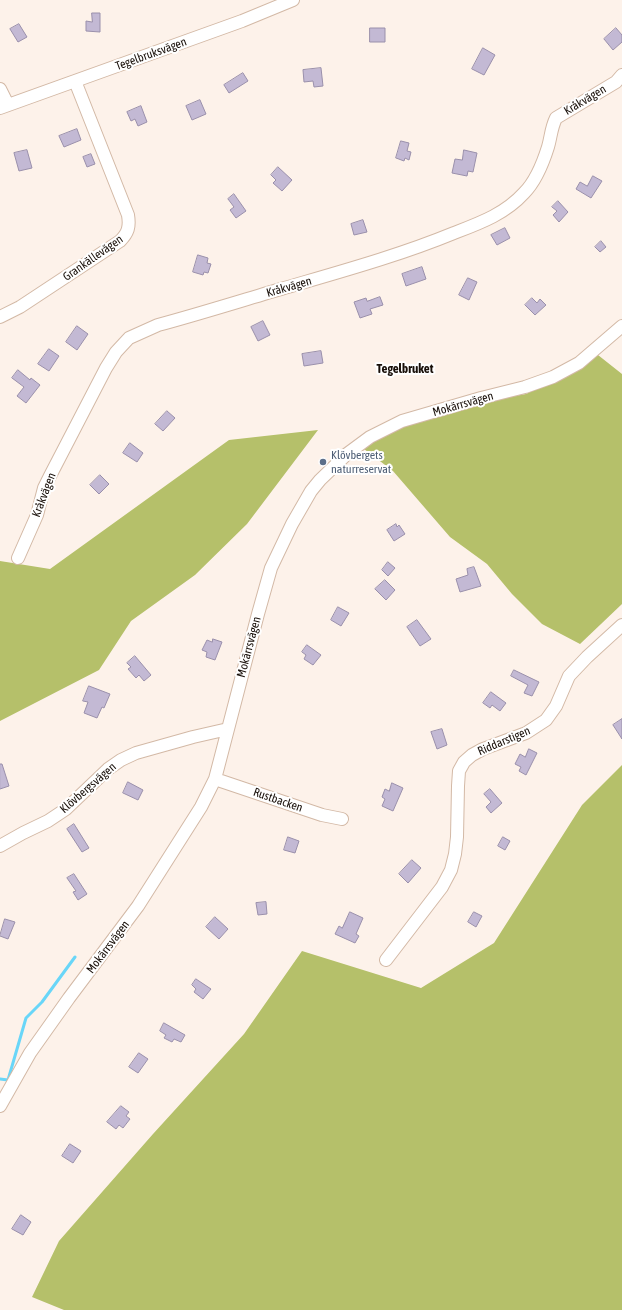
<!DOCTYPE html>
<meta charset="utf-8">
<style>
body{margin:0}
canvas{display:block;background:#fdf2ea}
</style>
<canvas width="622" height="1310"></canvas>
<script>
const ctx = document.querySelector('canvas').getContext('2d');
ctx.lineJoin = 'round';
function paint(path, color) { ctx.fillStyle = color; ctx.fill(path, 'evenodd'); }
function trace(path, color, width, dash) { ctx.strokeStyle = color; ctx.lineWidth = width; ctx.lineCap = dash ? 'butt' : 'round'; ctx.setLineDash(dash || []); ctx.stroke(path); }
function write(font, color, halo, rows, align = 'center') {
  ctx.font = font + ' "Asap Condensed",sans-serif'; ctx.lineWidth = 4; ctx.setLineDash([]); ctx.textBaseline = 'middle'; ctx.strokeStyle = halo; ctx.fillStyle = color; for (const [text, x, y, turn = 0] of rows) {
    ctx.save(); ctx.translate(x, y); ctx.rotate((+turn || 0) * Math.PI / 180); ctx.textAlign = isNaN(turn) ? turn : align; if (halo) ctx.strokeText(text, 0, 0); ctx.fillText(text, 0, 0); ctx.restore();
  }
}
paint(new Path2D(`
 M598,355L622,374V604L580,644L542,624L512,594L487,564L450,537L393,471L364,449L362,445L403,424L467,404L526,394L576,369Z
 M318,430L247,524L195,575L131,621L99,670L0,721V561L50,569L229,440Z
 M622,765V1310H64L32,1297L59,1241L153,1134L244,1034L302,951L421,988L494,943L582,805Z`), '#b5c06a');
trace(new Path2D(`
 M0,1079L8,1080L26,1018L42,1002L75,957`), '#69d6f8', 3);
const building = new Path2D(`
 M92,13H100V32L86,31V21L92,22Z
 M19,24L27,37L18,42L10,29Z
 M370,28H385V42H370Z
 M616,28L622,35V42L613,50L604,39Z
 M483,48L495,55L484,75L472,69Z
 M321,68L323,86L314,87L313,81L304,82L303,70Z
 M243,73L248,81L229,93L224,85Z
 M200,100L206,114L192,120L186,106Z
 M141,106L147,122L138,126L135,119L131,121L127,112Z
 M77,129L81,140L64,147L59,136Z
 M401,141L409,143L407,151L411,152L409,160L405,158L404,161L396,158Z
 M27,150L32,168L19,171L14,153Z
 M464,150L477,153L473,172L468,171L467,176L452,173L455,159L462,160Z
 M91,154L95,164L87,167L83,157Z
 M278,167L292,180L282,191L273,183L276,180L271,175Z
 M593,176L602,181L591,198L576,189L580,182L587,186Z
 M234,194L246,211L236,218L230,210L234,207L228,199Z
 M558,201L568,212L559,222L553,215L557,211L552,207Z
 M363,220L367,232L354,235L351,224Z
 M505,228L510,238L497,245L491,235Z
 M601,241L606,247L600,252L595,247Z
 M198,255L208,258L207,263L211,264L208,273L204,272L203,275L193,272Z
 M422,267L426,279L406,286L402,274Z
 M468,278L477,282L469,300L459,295Z
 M380,297L383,305L370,309L372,314L360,318L354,302L366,298L367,301Z
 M532,298L537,303L540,299L546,305L535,315L525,305Z
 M263,321L270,335L258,341L251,327Z
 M77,326L88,334L77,350L66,342Z
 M49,349L59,356L49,371L38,364Z
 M321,351L323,363L304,366L302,354Z
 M18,370L30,380L31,378L40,385L26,403L17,396L24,387L12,378Z
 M167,411L175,418L163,431L155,424Z
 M130,443L143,453L137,462L123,453Z
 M100,475L109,484L99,494L90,485Z
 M396,524L397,527L399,525L405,534L394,541L387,530Z
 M388,562L395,568L388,576L382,570Z
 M474,567L481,586L460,592L456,579L468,575L467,569Z
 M385,580L395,590L386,600L375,589Z
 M338,607L349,613L341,626L331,620Z
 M417,620L431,639L420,646L407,627Z
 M213,639L222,642L215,660L206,657L207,652L202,650L207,640L212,642Z
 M307,645L321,655L313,665L304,659L306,655L302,652Z
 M135,656L151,675L144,681L139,675L136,678L128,669L131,667L127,663Z
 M514,670L539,682L532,696L524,693L528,685L511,676Z
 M89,686L110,694L104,708L102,707L97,718L84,713L88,702L83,701Z
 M491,692L506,703L500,711L492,705L490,708L483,703Z
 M622,719V739L613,725Z
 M442,729L447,745L437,749L431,732Z
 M529,749L537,753L526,775L519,771L521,767L515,764L520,754L525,757Z
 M0,764H2L9,786L0,789Z
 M128,782L143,790L138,800L123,793Z
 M392,783L403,788L393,811L382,806L385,799L382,797L385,789L389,791Z
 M490,789L502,803L491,813L486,807L491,802L484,794Z
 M74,824L89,848L82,852L67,829Z
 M288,837L299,841L295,853L284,850Z
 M503,837L510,841L505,850L498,846Z
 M412,860L421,868L408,883L399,874Z
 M74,874L87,894L78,900L73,892L76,891L67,878Z
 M266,902L267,914L258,915L256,903Z
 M350,912L363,918L356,934L359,936L355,943L335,934L339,926L342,928Z
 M474,912L482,916L476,927L468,922Z
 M215,917L228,929L219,939L206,927Z
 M5,919L15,922L8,939L0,936Z
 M196,979L211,989L203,999L194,992L196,989L192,985Z
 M164,1023L185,1035L181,1042L174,1039L172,1042L164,1038L166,1035L160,1031Z
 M139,1053L148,1059L138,1073L129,1067Z
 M121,1106L129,1112L126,1116L130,1119L123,1128L119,1125L116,1129L107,1122Z
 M70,1144L81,1151L73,1163L62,1156Z
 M21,1215L31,1222L23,1235L12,1229Z`);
paint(building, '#c3b9d4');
trace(building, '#9a90ab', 1);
const street = new Path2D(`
 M0,89L8,105
 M0,108L242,21L293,0
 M0,317L20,307L120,241C128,233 130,227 128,215L75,81
 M18,558L37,515L44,488L50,476L106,368L116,352L129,338L158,325C199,314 240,301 281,289C339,272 398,256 454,233C480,223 505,214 524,193C536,181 543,163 548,147C551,137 551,128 556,118L616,82L622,75
 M215,779L322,815L342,819
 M0,846L23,833L48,821L66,809L108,769L121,760L136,753L193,737L228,729
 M386,960L442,887L451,870L455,854L457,837L458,786L459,771L464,762L472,755L483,749L526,733L546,720L556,706L569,676L587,657L622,625
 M0,1106L30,1053L69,998L138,906L201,807L215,779L258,614L271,568L292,524L311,491L320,480L347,454L370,437L402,421L481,398L525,387L553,377L579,363L622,326`);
trace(street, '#d3b9a6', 14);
trace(street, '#fff', 12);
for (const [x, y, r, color] of [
 [323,462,4,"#5c6f8a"]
]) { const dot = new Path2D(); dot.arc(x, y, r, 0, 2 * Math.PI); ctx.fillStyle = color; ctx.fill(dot); trace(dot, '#fff', 1.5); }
write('12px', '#180f09', '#fff', [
 ["Tegelbruksvägen",151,54,-20],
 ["Kråkvägen",585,100,-31],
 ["Grankällevägen",93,258,-35],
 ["Kråkvägen",289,287,-16],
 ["Mokärrsvägen",463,404,-16],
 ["Kråkvägen",44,495,-69],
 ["Mokärrsvägen",249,647,-75],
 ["Riddarstigen",504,741,-23],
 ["Klövbergsvägen",88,788,-41],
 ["Rustbacken",278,800,19],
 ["Mokärrsvägen",108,947,-53]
]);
write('12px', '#4e5e75', '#fff', [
 ["Klövbergets",331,455],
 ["naturreservat",331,469]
], 'left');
write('bold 13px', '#180f09', '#fff', [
 ["Tegelbruket",405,369]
]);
</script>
